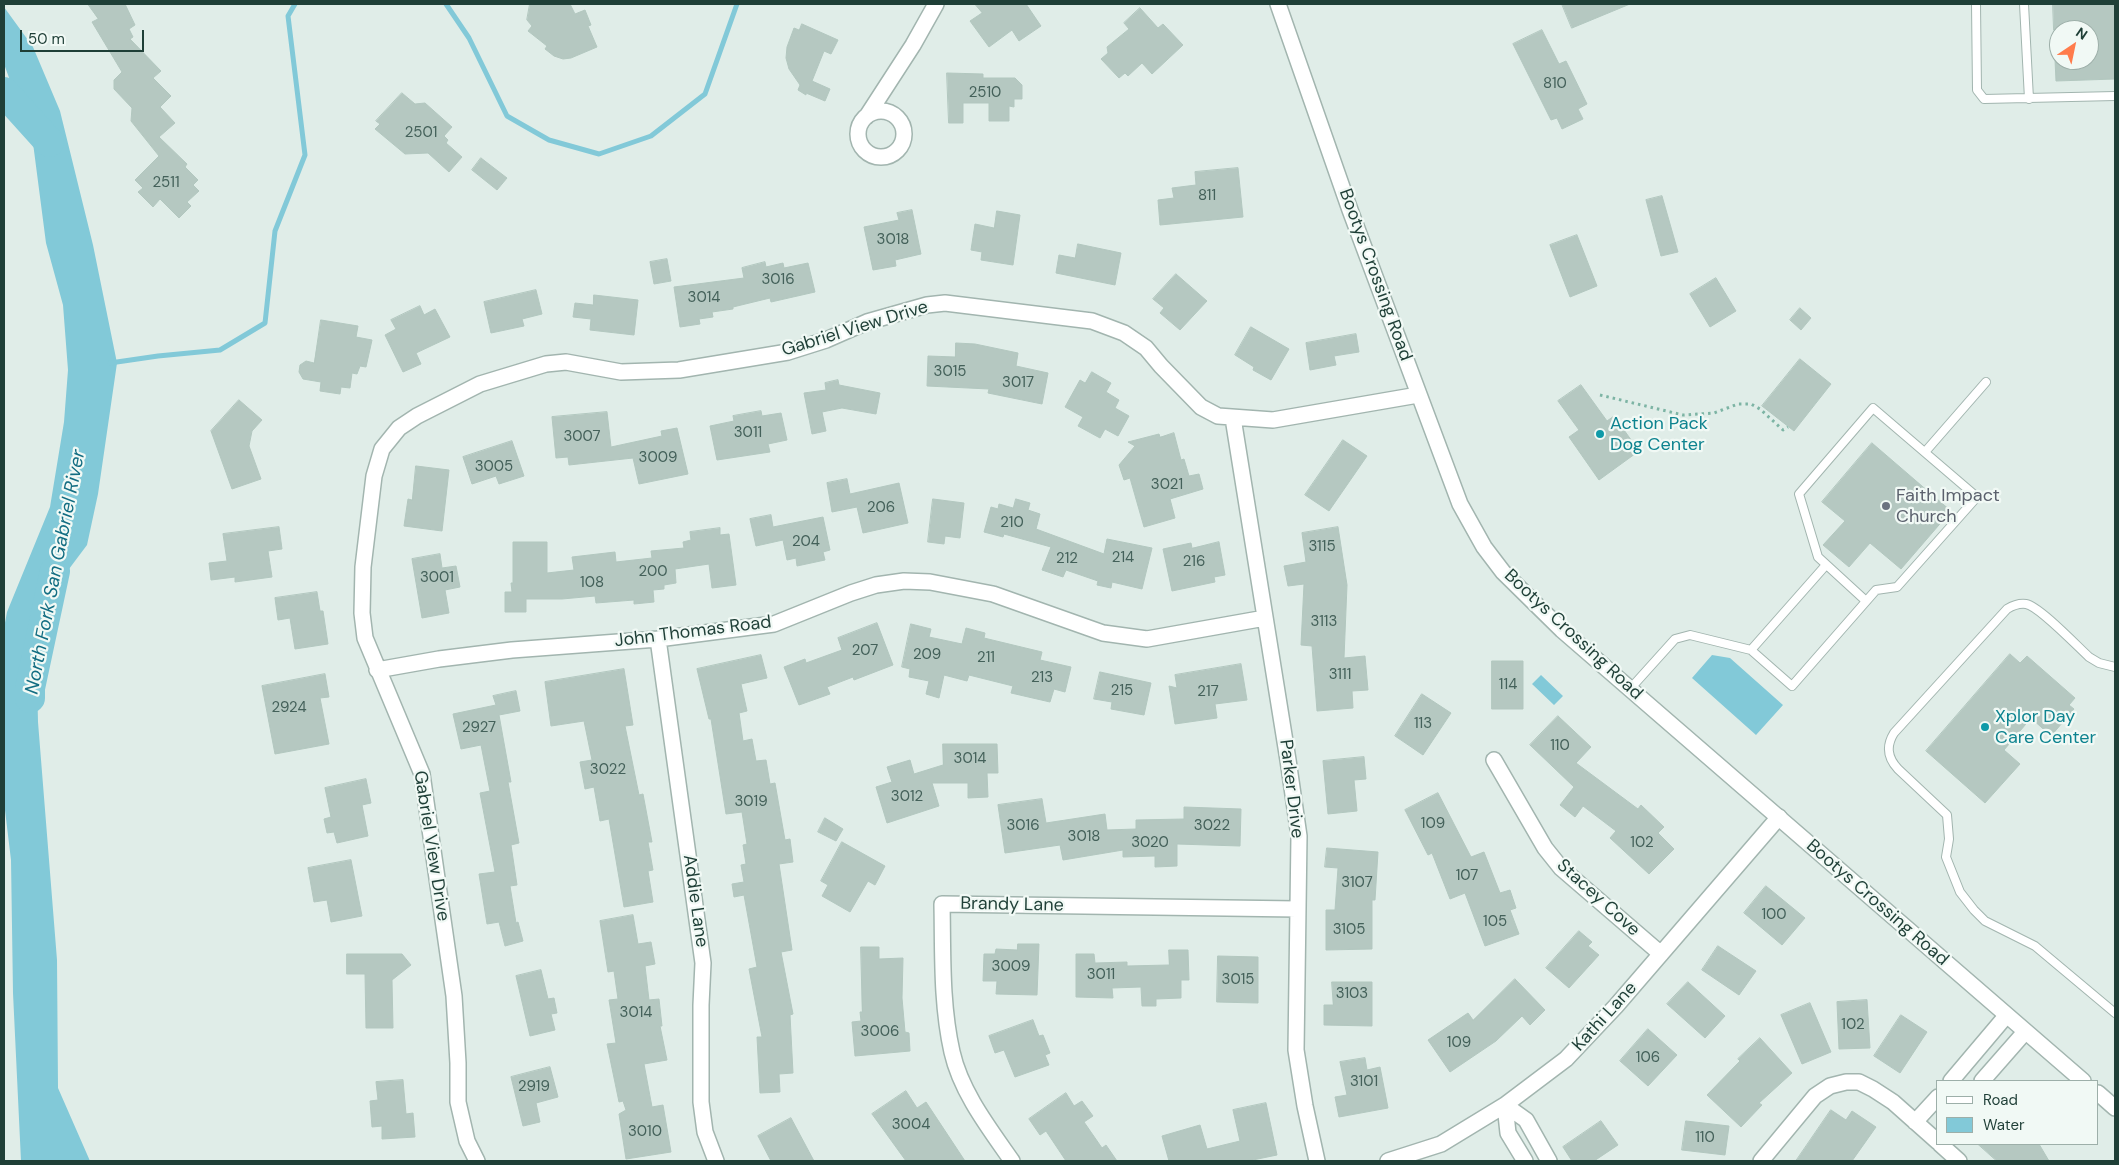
<!DOCTYPE html>
<style>
body{margin:0}
#map{position:relative;width:2119px;height:1165px;overflow:hidden;background:#e0ede8;font-family:"DM Sans",sans-serif}
canvas{display:block}
.frame{position:absolute;inset:0;border:5px solid #1f3f37;pointer-events:none}
.legend{position:absolute;left:1936px;top:1080px;width:162px;height:65px;box-sizing:border-box;background:#f1f9f5;border:1px solid #9dafa9;margin:0;padding:6px 9px;list-style:none;font-size:15px;color:#1f3f37}
.legend li{display:flex;align-items:center;gap:10px;height:25px}
.legend b{width:25px;border:1px solid #9dafa9}
.north{position:absolute;left:2049px;top:20px;width:50px;height:50px;box-sizing:border-box;background:#f1f9f5;border:1px solid #9dafa9;border-radius:50%;rotate:34deg;font-size:14px;font-weight:700;line-height:20px;text-align:center;color:#1f3f37}
.north::after{content:'';display:block;margin:auto;width:18px;height:22px;background:#ff7c4c;clip-path:polygon(50% 0,100% 100%,50% 72%,0 100%)}
.scale{position:absolute;left:20px;top:30px;width:124px;height:22px;box-sizing:border-box;border:2px solid #1f3f37;border-top:0;padding-left:6px;font-size:15px;line-height:18px;white-space:nowrap;color:#1f3f37;-webkit-text-stroke:4px #f1f9f5;paint-order:stroke}
</style>
<div id="map">
<canvas width="2119" height="1165"></canvas>
<div class="frame"></div>
<ul class="legend">
<li><b style="height:6px;background:#fff"></b>Road</li>
<li><b style="height:14px;background:#82c9d8"></b>Water</li>
</ul>
<div class="north">N</div>
<div class="scale">50 m</div>
</div>
<script>
const ctx = document.querySelector('canvas').getContext('2d');
ctx.lineJoin = 'round';
function paint(path, color) { ctx.fillStyle = color; ctx.fill(path, 'evenodd'); }
function trace(path, color, width, dash) { ctx.strokeStyle = color; ctx.lineWidth = width; ctx.lineCap = dash ? 'butt' : 'round'; ctx.setLineDash(dash || []); ctx.stroke(path); }
function write(font, color, halo, rows, align = 'center') {
  ctx.font = font + ' "DM Sans",sans-serif'; ctx.lineWidth = 4.5; ctx.setLineDash([]); ctx.textBaseline = 'middle'; ctx.strokeStyle = halo; ctx.fillStyle = color; for (const [text, x, y, turn = 0] of rows) {
    ctx.save(); ctx.translate(x, y); ctx.rotate((+turn || 0) * Math.PI / 180); ctx.textAlign = isNaN(turn) ? turn : align; if (halo) ctx.strokeText(text, 0, 0); ctx.fillText(text, 0, 0); ctx.restore();
  }
}
paint(new Path2D(`
 M4,7L33,47L60,111L93,245L117,363L98,494L87,545L60,581L36,634L38,722L57,960L58,1088L90,1161H21L13,993L11,860L4,802V628L7,612L50,507L64,422L68,370L63,305L46,243L33,143L4,64Z
 M1712,655L1730,658L1783,705L1756,735L1692,678Z
 M1541,675L1563,696L1554,705L1532,684Z`), '#82c9d8');
trace(new Path2D(`
 M446,4L469,38L507,116L549,140L599,154L651,136L705,94L737,4
 M110,363L158,356L220,350L265,323L275,231L305,155L288,16L295,4`), '#82c9d8', 5);
trace(new Path2D(`
 M4,92L49,142
 M30,698V688L55,571`), '#82c9d8', 30);
const building = new Path2D(`
 M88,4H125L135,25L129,29L133,37L130,39L161,71L153,78L171,96L160,107L175,123L159,137L187,164L185,167L198,180L193,185L199,191L187,202L191,206L179,218L160,199L153,207L138,192L143,188L135,180L159,156L131,121L132,108L114,89V80L122,72L92,22L98,19Z
 M530,4H570L575,14L585,10L591,25L588,26L597,47L571,58L563,59L554,56L545,49L547,46L528,31L532,26L527,20Z
 M975,4H1026L1041,26L1019,41L1012,30L989,47L970,21L982,13Z
 M1562,4H1630L1572,28Z
 M2053,4H2115V79L2056,81L2055,60H2089V30H2054Z
 M1140,8L1158,28L1163,24L1183,45L1152,74L1142,63L1128,76L1125,73L1119,78L1101,59L1108,53L1107,47L1129,29L1124,23Z
 M802,24L838,40L831,54L824,51L812,81L830,89L825,101L806,93V95L798,90L800,85L789,69L786,58L787,47L794,28L799,30Z
 M1542,30L1559,64L1566,61L1587,104L1578,109L1583,119L1562,129L1557,118L1551,120L1513,44Z
 M947,73L983,74V78H1015L1022,85V99H1014V107L1009,106V121H989V103H963V123H949Z
 M402,93L415,104L425,103L452,127L444,136L448,140L446,143L462,157L449,172L428,153L405,154L375,129L380,124L376,121Z
 M481,158L507,178L497,190L472,170Z
 M1238,168L1243,217L1160,225L1158,200L1174,198L1172,188L1196,185L1195,172Z
 M1662,196L1678,252L1661,256L1646,200Z
 M912,210L921,254L895,260L896,266L873,270L864,227L899,220L897,213Z
 M997,211L1020,215L1013,265L981,260L982,252L971,250L975,224L994,228Z
 M1577,235L1597,286L1570,297L1550,245Z
 M1078,244L1121,253L1115,285L1056,273L1059,255L1075,258Z
 M667,259L671,281L654,284L650,262Z
 M765,262L766,267L783,263L784,268L808,263L815,292L771,302L770,298L733,307V309L712,312L713,317L699,319L700,324L680,327L674,287L744,278L742,268Z
 M1176,274L1207,301L1180,330L1160,313L1164,308L1153,299Z
 M1716,278L1736,311L1710,327L1690,294Z
 M536,290L542,314L522,319L524,326L491,333L484,302Z
 M594,295L638,300L634,335L590,330L591,319L573,317L575,303L593,305Z
 M420,306L424,315L435,309L450,337L416,353L421,364L403,372L385,335L396,329L391,320Z
 M1800,308L1811,318L1801,330L1790,320Z
 M321,320L358,326L356,337L372,340L366,367L360,366L357,374L352,373L350,388L341,387L340,394L320,391L321,382L303,379L299,372L300,365L306,361L314,363Z
 M1251,327L1289,349L1271,380L1253,370L1254,367L1235,355Z
 M1356,334L1359,352L1334,356L1336,365L1310,370L1306,343Z
 M956,343L975,344L1018,353L1016,366L1048,373L1042,404L988,393L989,389L927,386L928,356L955,357Z
 M1800,359L1831,384L1794,431L1762,406Z
 M1092,372L1111,383L1106,392L1119,400L1115,408L1129,416L1118,436L1105,429L1100,438L1078,426L1083,417L1065,407L1080,380L1085,383Z
 M838,380L839,385L880,393L876,414L842,408L822,412L826,431L812,434L804,393L826,390L825,383Z
 M1581,385L1607,421L1614,416L1639,451L1599,480L1569,437L1579,430L1558,401Z
 M239,400L262,420L252,431L249,446L261,479L232,489L211,431Z
 M761,411L762,416L781,413L787,440L768,444L770,452L717,460L710,426L734,421L733,416Z
 M607,412L611,447L662,436L661,431L677,428L688,474L639,484L633,458L569,465L568,457L556,458L552,417Z
 M1174,433L1181,460L1184,459L1189,476L1199,474L1203,489L1170,499L1175,518L1144,527L1130,478L1124,480L1119,465L1135,446L1128,442L1159,434L1160,437Z
 M1343,440L1367,456L1329,511L1305,495Z
 M512,441L524,476L499,484L496,476L472,484L463,457Z
 M1872,443L1951,511L1901,569L1870,543L1849,567L1823,545L1845,521L1822,502Z
 M416,466L449,470L442,531L404,526L408,499L412,500Z
 M847,479L850,494L899,483L908,523L863,533L857,507L832,512L827,483Z
 M933,499L964,503L960,538L945,536L944,544L928,542Z
 M1016,499L1030,503L1028,510L1040,514L1036,529L1104,554L1107,539L1152,548L1142,589L1112,582L1111,588L1097,585L1098,581L1066,570L1063,577L1042,570L1051,547L1004,534L1003,537L984,532L991,507L998,509L999,504L1013,508Z
 M771,515L773,527L823,517L830,550L823,552L825,560L797,566L796,558L787,560L783,540L756,546L750,519Z
 M279,527L282,549L268,551L272,577L235,582V577L211,580L209,563L227,561L223,534Z
 M1338,527L1347,585L1344,658L1365,656L1368,690L1352,691L1353,708L1317,711L1312,646L1301,645L1304,584L1288,586L1284,566L1306,562L1302,533Z
 M720,528V535L729,534L736,585L712,588L709,564L675,569L676,583L664,585V589L653,590L654,602L634,604V600L596,603L595,596L562,599H526V612H505V592H512L511,583H513V542H547V573L574,570L572,557L615,552L616,562L652,558L651,551L684,548L683,542L691,540L690,532Z
 M1219,542L1225,575L1214,577L1215,582L1172,591L1163,549L1191,543L1192,548Z
 M440,554L442,568L456,566L460,587L445,590L449,613L422,618L412,559Z
 M317,592L320,611H323L328,644L295,649L290,618L278,620L275,598Z
 M877,623L893,665L854,680L853,677L827,687L830,694L799,705L784,667L805,659L806,663L842,650L838,638Z
 M911,624L931,629L929,637L962,644L966,628L985,633L984,638L1042,652L1040,660L1071,667L1065,692L1054,689L1050,702L1011,693L1013,686L969,675L967,681L944,675L939,698L926,694L929,681L909,677L910,669L902,667Z
 M2010,654L2020,663L2027,656L2075,698L2069,705L2074,709L2051,736L2031,718L2004,750L2020,764L1985,803L1926,751Z
 M761,655L767,678L741,684L747,711L739,713L743,741L752,739L756,761L766,760L770,784L775,783L785,840L790,839L793,862L779,864L792,950L781,952L793,1014L790,1015L793,1073L779,1074L780,1092L760,1093L757,1037H762L749,969L757,967L744,895L734,897L732,884L744,882L741,865L746,864L743,845L747,844L742,812L726,814L711,719H709L697,669Z
 M1492,661H1523V709H1492Z
 M1241,664L1247,700L1215,704L1217,718L1175,724L1169,686L1177,688L1175,675Z
 M624,669L633,725L625,726L639,795L643,794L652,842H648L653,870L648,871L653,902L624,907L609,819L600,821L594,787L585,789L580,762L592,760L584,721L551,726L545,682Z
 M1100,672L1151,683L1144,715L1111,709L1112,702L1094,699Z
 M325,674L329,697L320,698L329,744L275,754L262,686Z
 M516,691L520,711L499,715L511,782H508L519,843L511,845L517,885L510,886L516,923L518,922L523,941L505,946L499,922L487,924L479,874L495,872L480,793L490,791L481,745L461,749L453,714L496,705L493,696Z
 M1422,694L1451,713L1423,755L1395,736Z
 M1558,716L1591,747L1576,763L1638,809L1641,805L1664,827L1658,833L1674,849L1649,874L1610,838L1616,831L1583,806L1575,817L1560,805L1574,787L1530,745Z
 M943,744H997L998,773H987L988,797L968,798V783H932L939,806L887,823L876,787L892,782L887,767L910,760L914,774L943,765Z
 M1364,757L1366,779L1354,780L1357,811L1328,814L1323,761Z
 M366,779L371,803L362,805L368,836L337,843L334,832L327,833L324,819L331,817L325,788Z
 M1438,793L1471,857L1484,852L1500,893L1510,890L1516,908L1510,910L1519,934L1485,946L1465,893L1450,899L1432,853L1428,855L1405,810Z
 M1042,799L1046,823L1105,814L1107,830L1136,829V820L1184,819V807L1241,809L1240,846L1177,844V866L1155,867V856L1123,857V850L1063,860L1060,845L1005,853L998,805Z
 M825,818L843,829L836,841L818,832Z
 M842,842L885,866L875,885L868,881L850,912L822,896L828,885L821,881Z
 M1327,848L1378,852L1375,900H1372V949L1326,950V910H1335L1338,868L1325,867Z
 M351,860L362,916L331,922L327,900L314,902L308,868Z
 M1766,886L1805,918L1782,945L1744,913Z
 M633,915L638,944L651,942L655,964L645,966L649,1000L659,999L662,1026H660L667,1060L644,1064L652,1107L663,1105L671,1152L626,1159L619,1114L626,1110L623,1101L619,1102L607,1044L616,1043L609,1000L618,999L614,971L608,972L600,921Z
 M1579,931L1592,942L1588,946L1599,955L1569,988L1546,968Z
 M1018,944H1039L1037,995L996,994L997,981H983L984,954H995L996,949L1017,950Z
 M1718,946L1756,971L1739,995L1702,970Z
 M861,947H879V959L903,958L902,998L905,1032L909,1033L910,1051L855,1056L852,1022L861,1021L860,1012H862Z
 M1169,950H1188L1189,980H1181V998L1156,999V1006H1142L1141,987L1112,988L1113,998L1076,997V954H1094L1095,963L1127,962V966L1169,965Z
 M347,954H402L411,965L392,980L393,1028H366L365,974H347Z
 M1218,956L1258,957V1003L1217,1002Z
 M541,970L548,999L554,998L557,1013L551,1014L555,1030L530,1036L516,976Z
 M1515,979L1545,1010L1530,1025L1522,1016L1496,1041L1450,1072L1428,1040L1468,1013L1473,1020Z
 M1332,982H1372V1026L1324,1025V1005H1333Z
 M1688,982L1725,1016L1705,1038L1667,1004Z
 M1867,1000L1870,1048L1839,1049L1837,1002Z
 M1810,1003L1831,1052L1802,1064L1781,1015Z
 M1901,1015L1927,1032L1900,1073L1874,1056Z
 M1033,1020L1039,1036L1043,1035L1050,1053L1045,1055L1049,1065L1015,1077L1004,1050L995,1053L989,1036Z
 M1648,1029L1677,1055L1648,1086L1620,1061Z
 M1760,1038L1792,1073L1759,1103L1762,1105L1741,1127L1707,1095L1740,1061L1738,1059Z
 M1365,1058L1367,1070L1380,1067L1388,1108L1339,1117L1335,1097L1347,1095L1340,1062Z
 M550,1067L558,1097L536,1103L540,1122L523,1126L511,1077Z
 M403,1080L406,1114L413,1113L415,1137L382,1139V1126L372,1127L370,1101L378,1100L376,1082Z
 M906,1091L917,1108L926,1102L965,1161H906L872,1114Z
 M1066,1093L1074,1106L1082,1101L1093,1116L1084,1122L1102,1148L1106,1145L1117,1161H1066L1046,1131L1040,1135L1029,1119Z
 M1266,1103L1277,1155L1248,1161H1169L1162,1136L1200,1125L1207,1149L1240,1141L1233,1110Z
 M1831,1110L1846,1120L1852,1111L1876,1127L1852,1161H1796Z
 M791,1118L814,1161H771L758,1136Z
 M1601,1121L1618,1145L1594,1161H1572L1563,1147Z
 M1686,1121L1729,1126L1725,1155L1682,1150Z
 M1978,1144H2039L2049,1161H1997Z`);
paint(building, '#b5c8c1');
trace(building, '#b2c7bf', 1);
const service = new Path2D(`
 M1976,4L1977,90L1984,99L2115,96
 M2024,4L2029,99
 M1925,452L1986,382
 M1751,650L1826,565
 M2115,667L2099,663L2089,657C2078,647 2039,606 2026,604C2019,603 2012,606 2007,609L1894,733C1886,746 1887,757 1898,769L1947,815L1949,839L1946,857L1960,892L1974,910L1985,921L2035,946L2115,1013
 M1630,689L1675,639L1690,635L1751,650L1792,686L1876,590L1897,587L1977,497L1873,408L1799,494L1818,557L1866,601`);
const minor = new Path2D(`
 M858 134a23 23 0 1 1 46 0a23 23 0 1 1-46 0Z
 M867,116L913,45L936,4
 M1233,418L1288,760L1299,836L1296,1050L1305,1106L1317,1161
 M658,639L703,963L701,1005V1102L705,1132L716,1161
 M377,670L439,659L512,650L658,639L774,624L851,593L876,585L904,581L930,582L993,594L1103,633L1147,639L1265,618
 M1494,760L1545,848L1561,868L1661,954
 M1951,1081L2006,1016
 M1982,1081L2025,1032
 M1505,1105L1526,1120L1549,1161
 M1505,1105L1508,1133L1525,1161
 M1915,1122L1938,1097
 M1940,1144L1959,1161
 M477,1161L467,1141L458,1102V1063L454,996L422,774L365,638L362,613L363,567L374,476L382,449L399,428L417,416L480,384L546,364L566,362L621,372L679,370L788,352L826,340L867,322L927,305L945,303L1092,321L1124,333L1146,348L1161,366L1201,407L1218,416L1273,420L1418,395
 M1012,1161C989,1128 961,1092 952,1052C941,1003 943,953 942,904L1297,909
 M1388,1161L1441,1144L1505,1105L1566,1059L1616,1006L1779,817
 M1761,1161L1815,1096L1830,1086L1846,1082H1859L1873,1089L1893,1102L1938,1142`);
const tertiary = new Path2D(`
 M1278,4L1350,210L1460,504L1484,547L1503,572L1562,630L2083,1081
 M2098,1093L2115,1108`);
trace(service, '#a2b5af', 10);
trace(minor, '#a2b5af', 18);
trace(tertiary, '#a2b5af', 18);
trace(new Path2D(`
 M1600,395L1683,415L1714,413L1738,404H1751L1760,409L1783,430L1788,427`), '#7db4a4', 3, [2.5, 4]);
trace(service, '#fff', 8);
trace(minor, '#fff', 15);
trace(tertiary, '#fff', 15);
for (const [x, y, r, color] of [
 [1600,434,5,"#0f9aa8"],
 [1886,506,5,"#6b7280"],
 [1985,727,5,"#0f9aa8"]
]) { const dot = new Path2D(); dot.arc(x, y, r, 0, 2 * Math.PI); ctx.fillStyle = color; ctx.fill(dot); trace(dot, '#f1f9f5', 2); }
write('15px', '#44615a', null, [
 ["810",1555,84],
 ["2510",985,93],
 ["2501",421,133],
 ["2511",166,183],
 ["811",1207,196],
 ["3018",893,240],
 ["3016",778,280],
 ["3014",704,298],
 ["3015",950,372],
 ["3017",1018,383],
 ["3011",748,433],
 ["3007",582,437],
 ["3009",658,458],
 ["3005",494,467],
 ["3021",1167,485],
 ["206",881,508],
 ["210",1012,523],
 ["204",806,542],
 ["3115",1322,547],
 ["214",1123,558],
 ["212",1067,559],
 ["216",1194,562],
 ["200",653,572],
 ["3001",437,578],
 ["108",592,583],
 ["3113",1324,622],
 ["207",865,651],
 ["209",927,655],
 ["211",986,658],
 ["3111",1340,675],
 ["213",1042,678],
 ["114",1508,685],
 ["215",1122,691],
 ["217",1208,692],
 ["2924",289,708],
 ["113",1423,724],
 ["2927",479,728],
 ["110",1560,746],
 ["3014",970,759],
 ["3022",608,770],
 ["3012",907,797],
 ["3019",751,802],
 ["109",1433,824],
 ["3016",1023,826],
 ["3022",1212,826],
 ["3018",1084,837],
 ["3020",1150,843],
 ["102",1642,843],
 ["107",1467,876],
 ["3107",1357,883],
 ["100",1774,915],
 ["105",1495,922],
 ["3105",1349,930],
 ["3009",1011,967],
 ["3011",1101,975],
 ["3015",1238,980],
 ["3103",1352,994],
 ["3014",636,1013],
 ["102",1853,1025],
 ["3006",880,1032],
 ["109",1459,1043],
 ["106",1648,1058],
 ["3101",1364,1082],
 ["2919",534,1087],
 ["3004",911,1125],
 ["3010",645,1132],
 ["110",1705,1138]
]);
write('18px', '#1f3f37', '#f1f9f5', [
 ["Bootys Crossing Road",1375,275,70],
 ["Gabriel View Drive",855,329,-17],
 ["John Thomas Road",693,632,-7],
 ["Bootys Crossing Road",1573,635,43],
 ["Parker Drive",1291,789,83],
 ["Gabriel View Drive",431,846,81],
 ["Stacey Cove",1598,898,42],
 ["Addie Lane",695,901,82],
 ["Bootys Crossing Road",1877,903,41],
 ["Brandy Lane",1012,905,1],
 ["Kathi Lane",1605,1017,-48]
]);
write('18px', '#0d838f', '#f1f9f5', [
 ["Action Pack",1610,424],
 ["Dog Center",1610,445],
 ["Xplor Day",1995,717],
 ["Care Center",1995,738]
], 'left');
write('18px', '#5b616d', '#f1f9f5', [
 ["Faith Impact",1896,496],
 ["Church",1896,517]
], 'left');
write('italic 19px', '#126d82', '#f1f9f5', [
 ["North Fork San Gabriel River",56,572,-79]
]);
</script>
